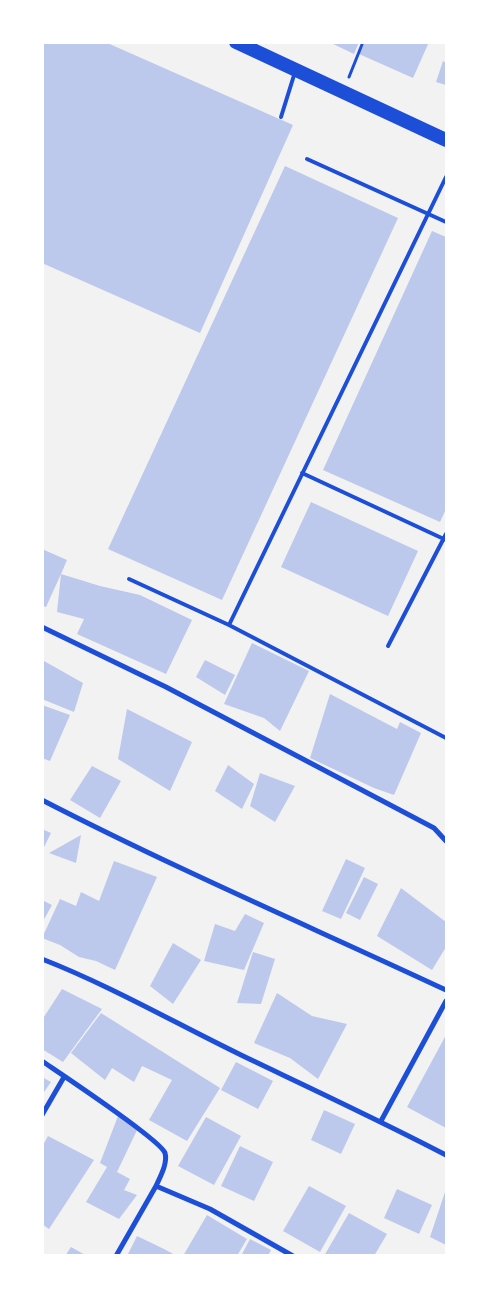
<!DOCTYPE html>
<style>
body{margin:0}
#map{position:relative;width:489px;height:1298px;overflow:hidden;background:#f2f2f2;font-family:Ubuntu,sans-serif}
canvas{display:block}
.frame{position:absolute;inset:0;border:44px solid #fff;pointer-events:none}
</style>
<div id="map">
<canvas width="489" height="1298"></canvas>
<div class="frame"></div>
</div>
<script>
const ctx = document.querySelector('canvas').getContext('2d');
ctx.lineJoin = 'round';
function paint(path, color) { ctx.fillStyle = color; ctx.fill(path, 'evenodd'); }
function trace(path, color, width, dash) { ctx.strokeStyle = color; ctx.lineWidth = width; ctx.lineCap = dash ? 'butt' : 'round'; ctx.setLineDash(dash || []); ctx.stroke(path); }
paint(new Path2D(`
 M42,42H105L293,125L200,333L42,263Z
 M329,42H359L354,54Z
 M365,42H429L413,78L359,54Z
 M443,61L446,63V85L436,82Z
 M285,166L398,218L222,600L108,549Z
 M432,231L446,237V509L440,522L323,470Z
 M311,502L418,551L388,616L281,567Z
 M42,549L67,560L61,574L100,586L140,595L192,620L166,674L77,634L84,619L57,612L61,574L46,607L42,606Z
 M252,643L309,671L280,731L264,718L224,704Z
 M205,660L235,675L225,695L196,677Z
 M44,661L83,683L74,712L42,699V663Z
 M330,694L397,729L400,722L421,733L394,795L374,788L310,758Z
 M42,705L70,715L50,761L42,758Z
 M127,709L192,742L170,791L118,759Z
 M228,765L254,784L242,809L215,791Z
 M92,766L121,781L100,818L70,800Z
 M260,773L295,786L275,822L250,806Z
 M42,829L51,833L42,851Z
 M81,835L76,863L49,853Z
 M346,859L365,868L341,919L322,911Z
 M114,861L157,877L115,970L96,961L79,957L60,945L42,938L60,899L76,906L81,892L99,901Z
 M364,877L378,884L360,920L346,913Z
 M401,888L446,922V947L432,970L377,936Z
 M42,900L52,905L42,923Z
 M245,914L264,923L244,970L204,961L215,924L235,931Z
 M173,943L201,960L173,1004L150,986Z
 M253,952L275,959L261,1004L237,1003Z
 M62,989L102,1009L63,1062L42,1049V1020Z
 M277,993L312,1016L347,1024L318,1079L290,1058L254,1043Z
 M101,1013L220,1088L187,1141L149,1120L172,1080L142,1066L134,1082L112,1068L105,1080L71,1053Z
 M446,1035V1128L407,1107Z
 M236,1062L273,1081L258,1109L221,1090Z
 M42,1077L51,1082L42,1095Z
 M324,1110L355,1124L341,1154L311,1140Z
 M118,1116L137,1130L117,1172L130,1179L124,1190L137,1195L119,1219L86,1202L107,1167L100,1163Z
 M206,1117L241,1136L214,1185L178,1166Z
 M48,1136L94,1160L49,1229L42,1224V1147Z
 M240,1146L273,1162L254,1201L221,1186Z
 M309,1186L346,1206L320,1252L283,1231Z
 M397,1189L432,1205L419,1234L384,1218Z
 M446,1189V1245L430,1237Z
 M349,1213L387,1234L374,1256H324Z
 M207,1215L247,1239L237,1256H183Z
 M137,1236L164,1249L177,1256H127Z
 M250,1239L271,1250L268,1256H241Z
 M71,1247L87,1256H65Z`), '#bdc9ec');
trace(new Path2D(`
 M349,77L363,42`), '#1d4ed8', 3);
trace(new Path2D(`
 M281,117L295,72
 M307,159L446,222
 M302,473L446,540
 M129,579L229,625L446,738
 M229,625L446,177
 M388,646L446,534`), '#1d4ed8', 4);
trace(new Path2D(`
 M42,627L166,687L434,828L446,841
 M42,800C174,868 311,927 446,990
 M42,959C111,986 175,1023 241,1055C310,1088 379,1120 446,1155
 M42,1061C61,1074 161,1140 165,1153C168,1163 160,1177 156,1186L210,1209L293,1256
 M42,1115L64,1077
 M381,1121L446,1001
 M116,1256L156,1186`), '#1d4ed8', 5);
trace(new Path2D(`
 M236,42L446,140`), '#1d4ed8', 14);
</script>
